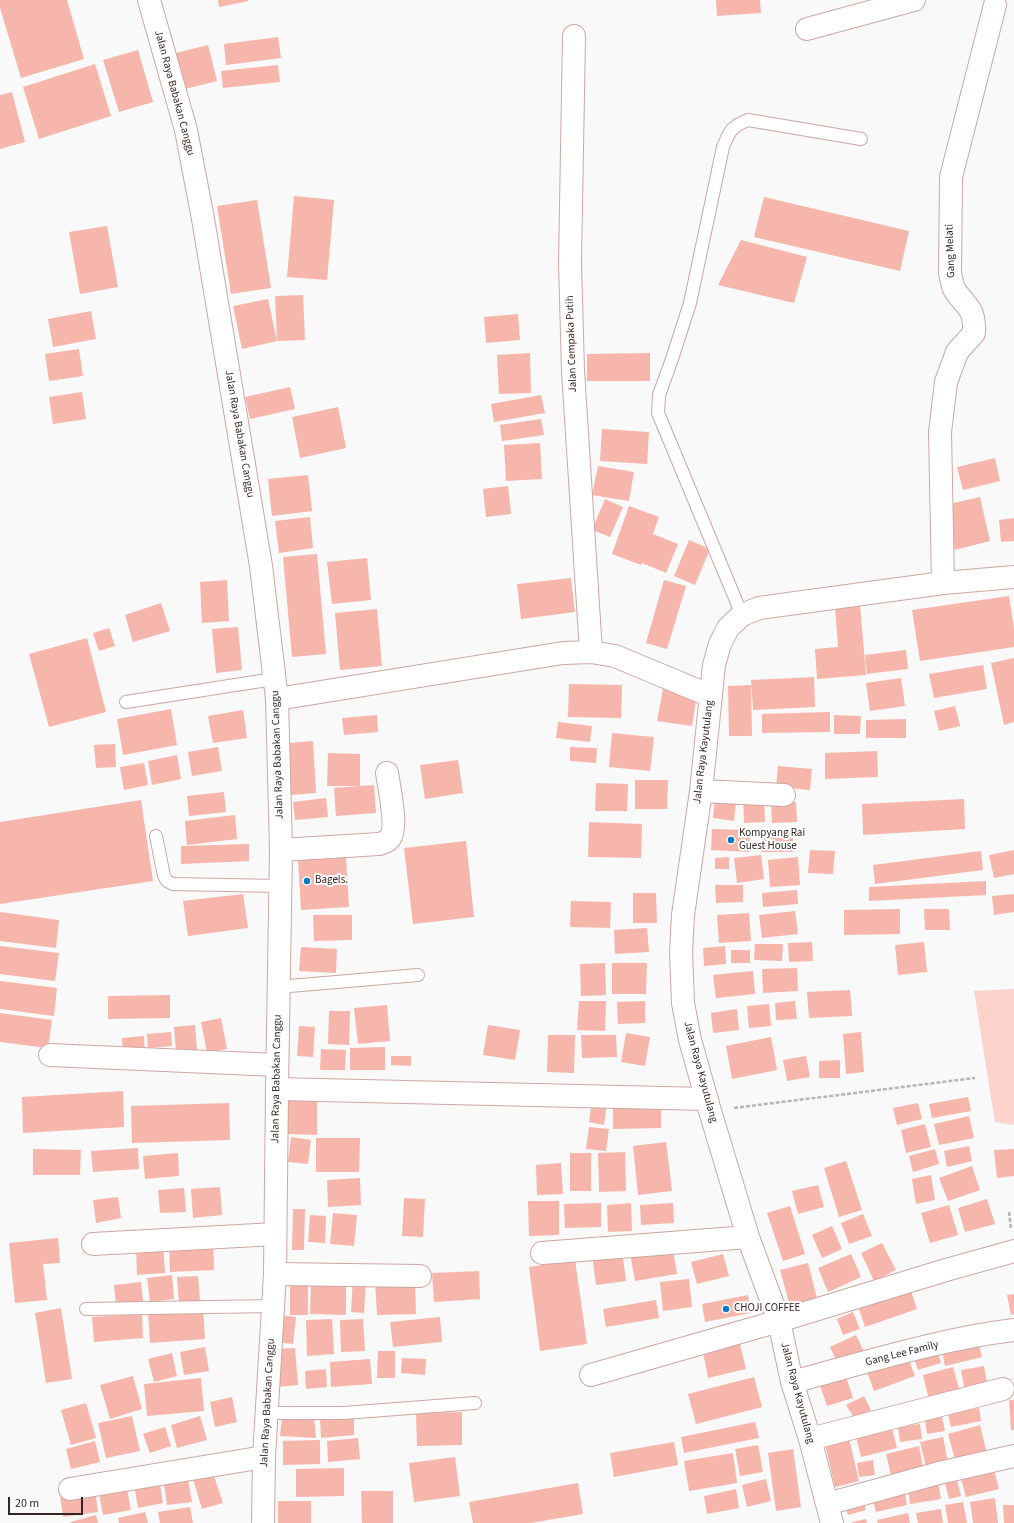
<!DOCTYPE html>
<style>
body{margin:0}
#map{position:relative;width:1014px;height:1523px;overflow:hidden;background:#f9f9f9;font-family:"Source Sans 3",sans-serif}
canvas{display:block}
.scale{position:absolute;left:8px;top:1497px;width:75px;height:18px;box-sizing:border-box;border:2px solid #342623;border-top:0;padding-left:5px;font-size:12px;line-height:14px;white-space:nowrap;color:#342623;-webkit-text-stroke:3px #fff;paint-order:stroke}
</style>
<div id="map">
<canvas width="1014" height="1523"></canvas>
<div class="scale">20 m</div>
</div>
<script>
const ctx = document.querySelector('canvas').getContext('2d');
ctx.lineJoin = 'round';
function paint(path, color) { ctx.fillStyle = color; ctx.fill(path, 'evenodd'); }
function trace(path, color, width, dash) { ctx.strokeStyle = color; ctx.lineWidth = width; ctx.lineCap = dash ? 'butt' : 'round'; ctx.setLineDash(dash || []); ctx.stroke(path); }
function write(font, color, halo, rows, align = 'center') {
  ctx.font = font + ' "Source Sans 3",sans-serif'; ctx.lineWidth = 4; ctx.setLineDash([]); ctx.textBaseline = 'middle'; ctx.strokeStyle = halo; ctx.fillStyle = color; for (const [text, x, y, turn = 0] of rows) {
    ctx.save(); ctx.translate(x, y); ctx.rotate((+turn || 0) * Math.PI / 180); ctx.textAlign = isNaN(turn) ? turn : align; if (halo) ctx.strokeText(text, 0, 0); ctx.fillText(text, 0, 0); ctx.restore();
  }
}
paint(new Path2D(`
 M1014,989V1125L995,1122L974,991Z`), '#fdd2cb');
paint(new Path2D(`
 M0,0H67L84,59L21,78L0,8Z
 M218,0H248V1L219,7Z
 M716,0H760L761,13L717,16Z
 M278,37L281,58L226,65L224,44Z
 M208,45L217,81L185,89L176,53Z
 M138,50L153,102L119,112L103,60Z
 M95,64L111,116L39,139L23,87Z
 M278,65L280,82L223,88L221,71Z
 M12,92L25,142L0,149V95Z
 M294,196L334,200L327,280L287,277Z
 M764,197L909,231L900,271L754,237Z
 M257,200L271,288L231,294L217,206Z
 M107,226L118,287L80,294L69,232Z
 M741,240L807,257L794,303L718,285Z
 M303,295L305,340L277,341L242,349L233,306L268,299L277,341L275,296Z
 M91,311L96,339L53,347L48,319Z
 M518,314L520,340L486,343L484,317Z
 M79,349L83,376L49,381L45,354Z
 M530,353L531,393L499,394L497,355Z
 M650,353V381H587V354Z
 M290,387L295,409L250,419L245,397Z
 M82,392L86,419L53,424L49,397Z
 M541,395L545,413L494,422L491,404Z
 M338,407L346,448L300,458L292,417Z
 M541,419L544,435L502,441L500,425Z
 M602,429L649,432L647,464L600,461Z
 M540,443L542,479L506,481L504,445Z
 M995,458L1000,481L963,490L957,467Z
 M598,466L634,472L629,501L592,495Z
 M308,475L312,511L272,516L268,479Z
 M508,486L511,514L486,517L483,489Z
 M980,497L990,541L955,550L945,505Z
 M605,499L623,507L610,537L592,530Z
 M629,506L659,517L653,534L678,544L666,573L642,563L641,565L612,554Z
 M310,517L313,548L279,553L275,521Z
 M1014,518V541L1001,542L999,520Z
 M689,540L710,549L695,585L674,576Z
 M317,554L326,654L292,657L283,557Z
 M367,558L371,600L332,604L327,562Z
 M571,578L575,612L521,619L517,584Z
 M227,580L229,621L202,623L200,582Z
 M664,580L686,586L667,649L646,643Z
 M1009,596L1014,629V647L920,661L912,610Z
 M161,603L170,631L133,642L125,615Z
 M860,605L866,675L817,679L815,649L838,647L835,607Z
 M377,609L382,666L340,670L335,613Z
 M238,627L242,670L216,673L212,629Z
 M109,628L115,646L99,651L93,633Z
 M87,638L106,712L49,727L29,654Z
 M906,650L908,669L867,674L865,655Z
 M1014,658V722L1004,725L991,663Z
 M983,665L987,689L934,698L929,674Z
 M814,677L815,707L753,710L751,680Z
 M901,678L905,706L870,711L866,683Z
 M569,684L622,685L621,718L568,717Z
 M751,685L752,736H729L728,686Z
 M663,689L697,694L692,726L657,721Z
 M955,706L960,726L939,731L934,711Z
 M171,709L177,745L123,755L117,719Z
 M243,710L247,738L213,743L208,716Z
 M830,712V732L762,733V714Z
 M377,715L378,732L344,735L342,718Z
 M834,715L861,716L860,734H834Z
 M906,719V738H866V720Z
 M558,722L592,726L590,742L556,738Z
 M612,733L654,737L650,771L609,767Z
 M313,741L316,793L291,795L288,743Z
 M115,744L116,767L96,768L94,745Z
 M218,747L222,771L192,776L188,752Z
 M570,747L597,748L596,763L570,761Z
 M877,751L878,777L825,779V753Z
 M328,753L360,754V786H327Z
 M177,755L181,779L152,785L148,761Z
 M458,760L463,793L425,799L420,765Z
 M144,763L148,785L124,790L120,767Z
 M778,766L812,769L810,790L776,787Z
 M635,780H668L667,809H635Z
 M596,783L628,784L627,811H595Z
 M374,785L376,813L336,816L334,788Z
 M224,792L226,812L189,816L187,796Z
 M764,797L765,822L744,823L743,798Z
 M326,798L328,817L295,820L293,802Z
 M715,799L736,801L734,821L713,818Z
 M964,799L965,829L863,835L862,804Z
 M141,800L153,881L0,904V822Z
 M796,802L797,822L772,823L771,803Z
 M235,815L237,839L187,845L185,821Z
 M589,822L642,824L641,858L588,857Z
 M712,829L750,830L749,852L711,850Z
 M762,830H793V852H761Z
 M466,841L474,917L413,924L404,848Z
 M249,844V861L181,864V846Z
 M810,850L835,851L833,874L808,873Z
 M1014,850V874L994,878L989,855Z
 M981,851L983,870L875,884L873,865Z
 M761,855L764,879L737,883L734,858Z
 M346,857L349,907L301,910L298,860Z
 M729,857V869H715V858Z
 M798,857L800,885L770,887L768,860Z
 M986,881V895L869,901V887Z
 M715,885H743V902L716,903Z
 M797,890L798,904L763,907L762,893Z
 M633,893H656L657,923H633Z
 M243,894L248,928L188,936L183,901Z
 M1014,894V912L994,915L992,896Z
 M571,901L611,902L610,928L570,927Z
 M900,909V934L844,935V910Z
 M924,909H949L950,930H925Z
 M795,911L798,934L762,938L759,915Z
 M0,912L59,920L56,948L0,941Z
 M749,913L751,941L719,943L717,915Z
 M313,915H352V940L314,941Z
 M647,928L649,952L615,954L614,930Z
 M812,942L813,961L789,962L788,943Z
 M924,942L927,972L898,975L895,945Z
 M755,944H783L782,961L754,960Z
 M0,946L59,953L55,981L0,974Z
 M725,946L726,964L704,966L703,948Z
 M301,947L337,949L336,973L299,971Z
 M731,950H750V963H731Z
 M605,963L606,995L581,996L580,964Z
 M612,963H647L646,994H612Z
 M797,968L798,991L763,993L762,969Z
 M753,971L755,994L716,998L713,975Z
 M0,981L57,988L54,1016L0,1009Z
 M850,990L852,1016L809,1018L807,992Z
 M170,995V1018L108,1019V996Z
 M579,1001H606L605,1031L577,1030Z
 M645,1001V1023L618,1024L617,1002Z
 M795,1001L797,1019L776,1020L775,1003Z
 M769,1004L771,1026L749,1028L747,1006Z
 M387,1005L390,1041L358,1044L354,1008Z
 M737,1009L739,1030L713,1033L711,1013Z
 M329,1011H350L349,1045L328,1044Z
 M0,1013L52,1020L48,1048L0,1042Z
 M221,1018L227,1049L207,1052L201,1022Z
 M195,1025L197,1051L176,1052L174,1027Z
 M488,1025L520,1030L515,1060L483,1055Z
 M299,1026L315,1027L313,1057L297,1056Z
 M171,1032L172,1046L148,1048L147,1034Z
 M861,1032L864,1072L846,1074L843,1034Z
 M626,1033L650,1037L645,1066L621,1062Z
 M548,1035H575L574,1073L547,1072Z
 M581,1035H616L617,1057L582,1058Z
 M144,1036L145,1055L123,1056L122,1038Z
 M771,1037L777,1070L732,1079L726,1046Z
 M385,1047V1070H350V1048Z
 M321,1049L346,1050L345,1070H320Z
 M391,1056H411V1066L391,1065Z
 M806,1056L810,1077L787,1081L783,1060Z
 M840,1060V1078H819V1061Z
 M123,1091L124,1127L23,1133L22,1097Z
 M288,1097H317V1135L287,1134Z
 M968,1097L971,1111L932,1118L929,1104Z
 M592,1100L607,1102L604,1125L589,1122Z
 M661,1100V1128L613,1129V1101Z
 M229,1103L230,1140L132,1143L131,1106Z
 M918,1103L922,1119L897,1125L893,1108Z
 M969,1116L974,1138L939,1145L934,1124Z
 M925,1124L931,1147L906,1153L901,1130Z
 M589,1127L609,1129L606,1151L586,1149Z
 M291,1137L311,1140L308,1164L288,1162Z
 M316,1138H360L359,1172H316Z
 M666,1142L672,1191L638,1195L633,1146Z
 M969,1146L972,1161L947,1167L944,1151Z
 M138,1148L139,1169L93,1172L91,1151Z
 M33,1149L81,1150L80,1175H33Z
 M935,1149L939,1164L913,1172L909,1156Z
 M1014,1149V1176L997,1178L994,1150Z
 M625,1152L626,1191L599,1192L598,1153Z
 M178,1153L179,1176L145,1179L143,1156Z
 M570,1153H591V1191H570Z
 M846,1161L862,1210L839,1217L824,1168Z
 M561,1163L563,1194L537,1195L536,1165Z
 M972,1166L980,1190L948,1201L939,1178Z
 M931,1175L935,1200L916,1204L912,1179Z
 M360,1178L361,1205L328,1207L327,1180Z
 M818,1185L824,1207L798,1214L792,1191Z
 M220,1187L222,1215L193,1218L191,1189Z
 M184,1188L186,1212L160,1213L158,1190Z
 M118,1197L121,1218L96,1223L93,1200Z
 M404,1198L425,1199L423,1237L402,1236Z
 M987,1199L995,1224L965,1232L958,1208Z
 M528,1201H559V1235L529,1236Z
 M601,1203V1227L565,1228L564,1204Z
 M631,1203L632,1231L608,1232L607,1205Z
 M673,1203L674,1223L641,1225L640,1205Z
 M949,1205L958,1235L930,1243L921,1213Z
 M790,1206L805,1254L783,1261L767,1213Z
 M293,1209H305L304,1250H292Z
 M333,1213L357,1215L354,1246L330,1244Z
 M863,1214L872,1236L849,1244L841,1223Z
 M310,1215L326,1216L325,1243L308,1242Z
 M832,1226L842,1249L822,1258L812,1235Z
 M58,1238L60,1263L43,1264L47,1300L15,1303L9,1243Z
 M213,1240L214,1270L170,1272L169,1242Z
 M882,1243L896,1270L874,1281L861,1253Z
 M163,1244L165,1273L137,1275L136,1246Z
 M672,1245L677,1274L635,1281L630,1253Z
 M622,1250L626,1281L596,1285L592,1254Z
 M723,1254L729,1276L697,1284L691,1262Z
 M851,1254L861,1277L828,1292L818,1268Z
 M575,1260L587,1344L540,1351L529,1267Z
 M808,1263L818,1302L791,1310L780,1270Z
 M479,1271L480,1299L434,1302L432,1273Z
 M172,1275L174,1299L150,1302L147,1278Z
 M308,1275V1315H290V1276Z
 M198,1276L200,1301L179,1304L177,1277Z
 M353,1276L366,1277L364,1313L351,1312Z
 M311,1277H346V1315L310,1314Z
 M415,1279L416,1314L377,1315L375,1281Z
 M689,1279L692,1307L663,1311L660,1282Z
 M141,1282L143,1301L116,1304L114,1285Z
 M911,1291L917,1309L865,1327L859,1309Z
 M1014,1294V1314L1011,1315L1007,1295Z
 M748,1295L751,1313L705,1322L702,1304Z
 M656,1300L659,1318L606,1327L603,1309Z
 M61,1308L72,1379L46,1383L35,1313Z
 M203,1309L205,1339L150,1343L148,1312Z
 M853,1312L860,1329L843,1335L837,1319Z
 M142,1314L143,1338L94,1342L92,1317Z
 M280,1315L296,1317L293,1344L277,1342Z
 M440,1317L442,1342L393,1347L390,1322Z
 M332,1319L334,1354L307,1356L306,1320Z
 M363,1319L365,1351L341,1352L340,1320Z
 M856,1335L864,1352L838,1364L830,1347Z
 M977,1337L982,1357L945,1366L941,1346Z
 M740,1344L746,1369L708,1378L703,1352Z
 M205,1347L209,1371L184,1375L180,1352Z
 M295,1348L298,1385L277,1387L274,1349Z
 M937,1348L941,1363L918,1370L913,1355Z
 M378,1351H395V1378H377Z
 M172,1353L177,1376L154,1382L148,1359Z
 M908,1357L915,1376L874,1391L867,1372Z
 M402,1358L426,1359L425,1375L401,1373Z
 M370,1359L372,1384L331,1387L330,1362Z
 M984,1366L988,1389L965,1392L961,1370Z
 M953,1367L960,1392L929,1400L923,1375Z
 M326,1369L327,1387L306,1389L305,1371Z
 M133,1376L142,1409L110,1419L100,1385Z
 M754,1377L762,1407L696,1424L688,1394Z
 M846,1377L853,1398L827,1406L820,1385Z
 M201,1378L204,1411L147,1416L144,1384Z
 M864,1396L871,1410L855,1419L846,1405Z
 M232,1397L237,1422L215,1427L210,1402Z
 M1009,1400H1014V1430H1011Z
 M86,1403L96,1438L71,1445L61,1410Z
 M979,1408L981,1421L951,1427L948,1414Z
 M462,1412V1445L417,1446L416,1413Z
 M354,1415V1435L321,1438L320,1418Z
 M132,1416L140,1451L106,1458L98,1423Z
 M200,1416L207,1440L177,1448L171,1425Z
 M314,1416L316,1438L280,1436L282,1417Z
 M942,1417L945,1431L927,1434L925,1420Z
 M755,1422L759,1438L684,1453L681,1437Z
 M920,1424L922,1439L900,1442L898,1427Z
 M980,1425L987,1454L956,1463L948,1434Z
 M165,1427L171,1446L150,1453L143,1434Z
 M892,1428L897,1448L861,1457L856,1437Z
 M943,1437L948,1462L926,1467L920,1442Z
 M358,1438L360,1459L328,1462L327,1441Z
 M849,1438L859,1481L835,1487L825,1444Z
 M320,1440V1464L283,1465V1441Z
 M95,1441L100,1462L71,1469L66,1449Z
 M674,1442L678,1465L614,1477L610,1453Z
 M758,1445L763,1472L740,1476L735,1449Z
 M919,1446L923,1467L891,1475L886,1454Z
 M793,1449L801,1507L776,1511L768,1453Z
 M733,1453L737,1483L689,1491L684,1461Z
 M455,1457L460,1496L414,1502L409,1463Z
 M873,1460L875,1475L859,1477L857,1463Z
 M344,1468V1496L296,1497V1469Z
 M212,1470L223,1503L202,1509L192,1476Z
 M994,1470L999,1489L966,1497L961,1479Z
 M187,1474L192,1502L167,1505L163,1477Z
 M956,1476L961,1496L949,1499L944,1479Z
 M159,1479L163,1503L138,1508L134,1484Z
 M766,1479L771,1501L747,1507L742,1485Z
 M126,1483L131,1510L103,1515L98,1489Z
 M578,1483L583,1514L531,1523H473L469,1502Z
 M938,1483L941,1499L910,1504L908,1488Z
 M736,1489L739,1508L707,1514L704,1496Z
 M904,1489L907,1505L876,1512L872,1496Z
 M95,1490L98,1512L63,1517L60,1495Z
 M361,1491H393V1523H362Z
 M862,1496L866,1510L848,1515L844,1501Z
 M995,1498L998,1523H973L970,1502Z
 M278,1501H311V1523H278Z
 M963,1502L967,1523H948L945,1505Z
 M1003,1505H1014V1523H1004Z
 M190,1507L193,1523H160L158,1512Z
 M941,1509L943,1523H918L916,1513Z
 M145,1512L148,1523H119L118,1518Z
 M908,1513L910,1523H878L877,1520Z
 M96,1515L98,1523H71L70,1522Z
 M866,1519L867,1523H852V1522Z`), '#f7b6ab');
const lane = new Path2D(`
 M742,615L658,413L659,395L672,359L690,303L723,147C730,130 731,127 748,120L861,139
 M126,702L274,679
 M156,836L164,876L167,881L173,884L280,886
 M278,987L418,975
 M86,1309L274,1306
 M268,1413H344L475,1403`);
const street = new Path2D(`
 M807,29L914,0
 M574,36L570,263L573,371L591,652
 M943,583L940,432L946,382L957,352L974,333C975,306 966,308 954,289C952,284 951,278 950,273L951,177L995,5
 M277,699L563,653L591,652L615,656L711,696
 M701,791L784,795
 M281,850L379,844C383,843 387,842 390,838C398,827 389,787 387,773
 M50,1055L277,1065
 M277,1089L707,1099
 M93,1244L275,1234
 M542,1253L748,1237
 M275,1274L420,1276
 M591,1375L779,1321L946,1270L1014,1251
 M792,1382C864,1363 940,1339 1014,1330
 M810,1439L1003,1389
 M70,1489L264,1457
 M827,1504L939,1473L1014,1456
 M832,1523L810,1439L792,1382L779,1321L748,1237L710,1111L690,1040L683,1003L681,953L683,915L701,791L714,665L720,644L728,628L742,615L759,608L943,583L1014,577`);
const secondary = new Path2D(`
 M149,0L186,130L203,219L261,566L277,699L281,850L277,1089L275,1274L264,1457L263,1523`);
trace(lane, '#cda7a1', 14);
trace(street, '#cda7a1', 24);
trace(secondary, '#cda7a1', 24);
trace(new Path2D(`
 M734,1108L975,1078
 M1009,1212L1011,1229`), '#b8b4b3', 2.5, [4, 2]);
trace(lane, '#fff', 12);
trace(street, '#fff', 22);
trace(secondary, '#fff', 22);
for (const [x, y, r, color] of [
 [731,840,4,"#077cc6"],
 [307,881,4,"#077cc6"],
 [726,1309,4,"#077cc6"]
]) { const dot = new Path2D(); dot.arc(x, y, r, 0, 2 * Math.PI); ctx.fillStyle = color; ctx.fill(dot); trace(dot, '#fff', 1.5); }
write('11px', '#342623', '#fff', [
 ["Jalan Raya Babakan Canggu",174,93,75],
 ["Gang Melati",951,251,-92],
 ["Jalan Cempaka Putih",572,344,-92],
 ["Jalan Raya Babakan Canggu",239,434,80],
 ["Jalan Raya Kayutulang",704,752,-83],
 ["Jalan Raya Babakan Canggu",278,755,-92],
 ["Jalan Raya Kayutulang",700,1072,75],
 ["Jalan Raya Babakan Canggu",277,1079,-89],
 ["Gang Lee Family",902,1354,-14],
 ["Jalan Raya Kayutulang",797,1393,75],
 ["Jalan Raya Babakan Canggu",268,1403,-87]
]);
write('11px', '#342623', '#fff', [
 ["Kompyang Rai",739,834],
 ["Guest House",739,847],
 ["Bagels.",315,881],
 ["CHOJI COFFEE",734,1309]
], 'left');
</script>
